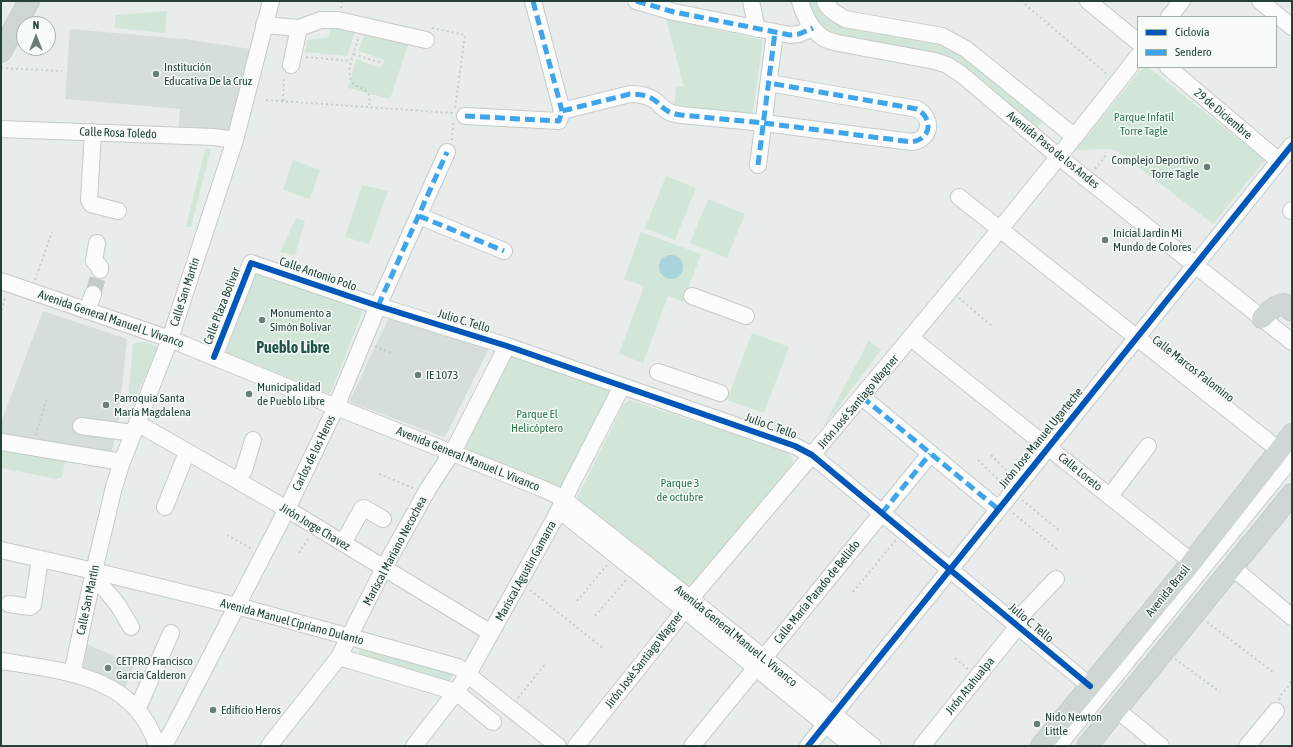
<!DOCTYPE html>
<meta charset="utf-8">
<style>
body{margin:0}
#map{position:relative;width:1293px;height:747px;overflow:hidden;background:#e8edeb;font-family:"Asap Condensed",sans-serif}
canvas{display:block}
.frame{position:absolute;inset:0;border:2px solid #24423a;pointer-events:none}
.legend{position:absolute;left:1137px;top:16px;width:140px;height:52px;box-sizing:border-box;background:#f7fbf9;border:1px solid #a3b1ad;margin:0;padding:5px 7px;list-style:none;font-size:12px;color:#24423a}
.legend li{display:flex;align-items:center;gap:8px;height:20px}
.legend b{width:20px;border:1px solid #a3b1ad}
.north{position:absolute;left:16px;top:16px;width:40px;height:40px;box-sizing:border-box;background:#f7fbf9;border:1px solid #a3b1ad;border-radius:50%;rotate:0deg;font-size:11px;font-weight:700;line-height:16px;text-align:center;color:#24423a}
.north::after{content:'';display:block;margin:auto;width:14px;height:18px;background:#697e78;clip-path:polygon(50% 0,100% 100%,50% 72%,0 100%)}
</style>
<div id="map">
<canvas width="1293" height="747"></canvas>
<div class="frame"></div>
<ul class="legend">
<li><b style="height:5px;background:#0057b8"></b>Ciclovía</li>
<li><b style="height:5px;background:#3ea4ec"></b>Sendero</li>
</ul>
<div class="north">N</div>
</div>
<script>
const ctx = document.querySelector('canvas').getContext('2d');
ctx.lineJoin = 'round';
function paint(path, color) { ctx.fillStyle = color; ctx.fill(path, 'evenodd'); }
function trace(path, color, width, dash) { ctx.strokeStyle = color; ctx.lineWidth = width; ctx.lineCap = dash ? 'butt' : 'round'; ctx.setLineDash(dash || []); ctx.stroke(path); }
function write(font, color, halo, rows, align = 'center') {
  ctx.font = font + ' "Asap Condensed",sans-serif'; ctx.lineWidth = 3; ctx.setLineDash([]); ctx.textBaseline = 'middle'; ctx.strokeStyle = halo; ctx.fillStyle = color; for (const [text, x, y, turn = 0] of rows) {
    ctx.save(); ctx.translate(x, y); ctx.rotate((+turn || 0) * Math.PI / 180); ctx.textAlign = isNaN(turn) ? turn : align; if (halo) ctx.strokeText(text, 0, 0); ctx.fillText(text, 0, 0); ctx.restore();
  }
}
paint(new Path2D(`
 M70,29L185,39L251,49L240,102H236L232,127L227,131L178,132L180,109L65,99Z
 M43,311L127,339L118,424L111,455L1,436V422Z
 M390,315L489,348L448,432L444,437L349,402Z
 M87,644L134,665L124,692L82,672Z`), '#d6dedb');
paint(new Path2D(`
 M806,1H821L825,8L931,40L954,49L1043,120L1034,131L963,72L828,33L820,26Z
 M167,11L165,33L115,28V15Z
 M666,19L763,40L752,117L674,105L676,86L684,87Z
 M332,25L355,31L347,56L305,52L307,40L329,37Z
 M366,32L408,45L390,99L348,88L356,59L380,68L385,60L358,51Z
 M1143,67H1148L1265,160L1213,224L1117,151L1110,149L1076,150Z
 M205,149H211L191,227H186Z
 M293,160L320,170L310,199L283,190Z
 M666,176L696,188L675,240L645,228Z
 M362,185L388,191L369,244L345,237Z
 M708,199L745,214L727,258L690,243Z
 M296,218L305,221L295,255L280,252Z
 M641,232L701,254L683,302L668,296L643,363L619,354L644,286L624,279Z
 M257,269L363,311L330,394L224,352Z
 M752,333L789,347L764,413L727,400Z
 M869,340L881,350L823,427Z
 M141,342C148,342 153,343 158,348L137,395L133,400H128L133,344Z
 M511,353L610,390L564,490L462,448Z
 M629,400L786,451L792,458L793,464L690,591L577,498L623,405Z
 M1,447L66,458L62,477L57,479L1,468Z
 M361,648L452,670L453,674L450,683L360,659L358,654Z`), '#d1e6d8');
paint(new Path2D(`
 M659 267a12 12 0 1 1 24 0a12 12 0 1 1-24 0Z`), '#a9d4db');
trace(new Path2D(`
 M93,294L100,270`), '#c1cbc8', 16, [16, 8]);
const minor = new Path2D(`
 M533,1L562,111
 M636,1L674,12L790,35L799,34L813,28
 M751,1L757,29
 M800,1C804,15 812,31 825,39C829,41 834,42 838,43L935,61L947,65L961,74L1059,157L1292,342
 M825,1C828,10 837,14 845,19L942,36L966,49L1075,137
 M1088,1L1138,42
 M1260,1L1292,27
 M1169,17L1182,1
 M264,25L299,28L321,20H338L426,40
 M291,65L299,28
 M1168,67L1279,161
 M465,116L559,121L562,111L630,94C639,94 649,95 657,102C665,110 668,113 681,115L764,123L912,142C931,139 934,119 917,109L769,83
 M1,129L214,137L235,140
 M93,132L89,200L91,204L118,211
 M758,165L775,32
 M959,197L1279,450
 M1291,211L1292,210
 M419,216L504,251
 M97,243L94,261L100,267V270
 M1,281L170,339L336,407L541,488L561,497L691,599L873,746
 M692,296L746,316
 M87,311L93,294
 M911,338L1192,562
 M214,357L251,263L378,306L507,346L795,446L812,455L1090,686
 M658,372L720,393
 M862,397L998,509
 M137,423L287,509L491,633
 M81,426L133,433
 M1,442L122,462
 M238,481L244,470L253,440
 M1110,496L1148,446
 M165,507L187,452
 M559,510L697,620L852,746
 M343,543L362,509L364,508L383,519
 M1,550L94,571L237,606L350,637L458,667L558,746
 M1232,567L1292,617
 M99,572L103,587L118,605L131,627
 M9,604L30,607L33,605L40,559
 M1014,623L1056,579
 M339,657L456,692L493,722
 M1,661C63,671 135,675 157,746
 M72,674L94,571L114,487L122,462L170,339L235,140L271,1
 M1116,709L1161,746
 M137,710L171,633
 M163,746L171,733L287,509L336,407L378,306L447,152
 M269,746L339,657L384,568L428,489L456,446L507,346
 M414,746L456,692L468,674L555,518L571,485L622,386
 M576,746L676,621L696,592C846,415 996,239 1138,56
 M692,746L930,454
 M808,746L1292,145
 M922,746L1018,626
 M1058,746L1292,458
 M1247,746L1276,711`);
const major = new Path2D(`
 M1,52L29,1
 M1262,318C1269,311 1274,306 1284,304L1292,311
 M1041,746L1192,562L1292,434
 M1087,746L1292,494`);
trace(minor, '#c5cac8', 18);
trace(major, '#c3ccc9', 22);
trace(new Path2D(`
 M1021,1L1107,74
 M341,8L342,1
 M432,28L465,35L455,108
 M358,39C355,51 345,70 352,82C354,85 354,85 357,86C371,93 370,92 369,108
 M354,54L381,63
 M306,57L351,61
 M1,68L62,71
 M266,100L453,113
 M283,101L284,76
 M452,140L453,122
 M1095,169L1107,154
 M35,280L52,232
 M959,298L993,327
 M1,315L5,297
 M375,346L391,353
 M36,435L46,400
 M991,455L1010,474
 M978,460L1002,483
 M379,474L413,488
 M1022,500L1060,531
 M1013,513L1058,550
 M227,535L252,549
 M299,553L309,537
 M530,590L604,649
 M853,592L896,540
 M577,601L607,565
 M595,616L627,579
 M1207,622L1273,672
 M955,658L968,669
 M1175,659L1220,692
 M518,698L546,663
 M1279,700C1281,692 1289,687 1292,680`), '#c3ccca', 2, [2, 3]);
trace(minor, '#fcfcfc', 16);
trace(major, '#cfd7d5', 20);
trace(new Path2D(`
 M533,1L562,111
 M636,1L674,12L790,35L799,34L813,28
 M465,116L559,121L562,111L630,94C639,94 649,95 657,102C665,110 668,113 681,115L764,123L912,142C931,139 934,119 917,109L769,83
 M758,165L775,32
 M419,216L504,251
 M378,306L447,152
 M862,397L998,509
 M882,513L930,454`), '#3ea4ec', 5, [10, 5]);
trace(new Path2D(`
 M214,357L251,263L378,306L507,346L795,446L812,455L1090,686
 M808,746L1292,145`), '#0057b8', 6);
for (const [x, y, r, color] of [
 [156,74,4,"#697e78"],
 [1207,167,4,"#697e78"],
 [1105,240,4,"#697e78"],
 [262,320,4,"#697e78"],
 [418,375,4,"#697e78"],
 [249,394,4,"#697e78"],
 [106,405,4,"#697e78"],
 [108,668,4,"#697e78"],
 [213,710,4,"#697e78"],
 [1037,724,4,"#697e78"]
]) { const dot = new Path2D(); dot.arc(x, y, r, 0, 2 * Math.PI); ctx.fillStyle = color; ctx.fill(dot); trace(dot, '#f7fbf9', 1.5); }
write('12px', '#24423a', '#f7fbf9', [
 ["Institución",164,67],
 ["Educativa De la Cruz",164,81],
 ["Complejo Deportivo",1199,160,"right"],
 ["Torre Tagle",1199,174,"right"],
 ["Inicial Jardín Mi",1113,233],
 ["Mundo de Colores",1113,247],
 ["Monumento a",270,313],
 ["Simón Bolívar",270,327],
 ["IE 1073",426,375],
 ["Municipalidad",257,387],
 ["de Pueblo Libre",257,401],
 ["Parroquia Santa",114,398],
 ["María Magdalena",114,412],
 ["CETPRO Francisco",116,661],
 ["Garcia Calderon",116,675],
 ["Edificio Heros",221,710],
 ["Nido Newton",1045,717],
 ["Little",1045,731]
], 'left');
write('12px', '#24423a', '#f7fbf9', [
 ["29 de Diciembre",1223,114,40],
 ["Calle Rosa Toledo",118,133,2],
 ["Avenida Paso de los Andes",1053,150,39],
 ["Calle Antonio Polo",318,274,19],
 ["Calle San Martin",185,292,-72],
 ["Calle Plaza Bolívar",222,306,-69],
 ["Avenida General Manuel L. Vivanco",111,319,19],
 ["Julio C. Tello",464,321,17],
 ["Calle Marcos Palomino",1193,369,38],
 ["Jirón José Santiago Wagner",858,402,-50],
 ["Julio C. Tello",771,426,20],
 ["Jirón Jose Manuel Ugarteche",1041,438,-51],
 ["Carlos de los Heros",314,453,-64],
 ["Avenida General Manuel L. Vivanco",468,459,22],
 ["Calle Loreto",1080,472,39],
 ["Jirón Jorge Chavez",315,527,31],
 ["Mariscal Mariano Necochea",395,551,-62],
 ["Mariscal Agustin Gamarra",526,571,-61],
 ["Avenida Brasil",1168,591,-51],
 ["Calle María Parado de Bellido",817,592,-51],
 ["Calle San Martin",88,600,-78],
 ["Avenida Manuel Cipriano Dulanto",292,622,15],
 ["Julio C. Tello",1031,623,40],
 ["Avenida General Manuel L. Vivanco",736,636,39],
 ["Jirón José Santiago Wagner",644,660,-52],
 ["Jirón Atahualpa",970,686,-51]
]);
write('12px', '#2d7a4b', '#f7fbf9', [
 ["Parque Infatil",1144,117],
 ["Torre Tagle",1144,131],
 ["Parque El",537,414],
 ["Helicóptero",537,428],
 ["Parque 3",680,483],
 ["de octubre",680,497]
]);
write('bold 16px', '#1f5548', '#f7fbf9', [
 ["Pueblo Libre",293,348]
]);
</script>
